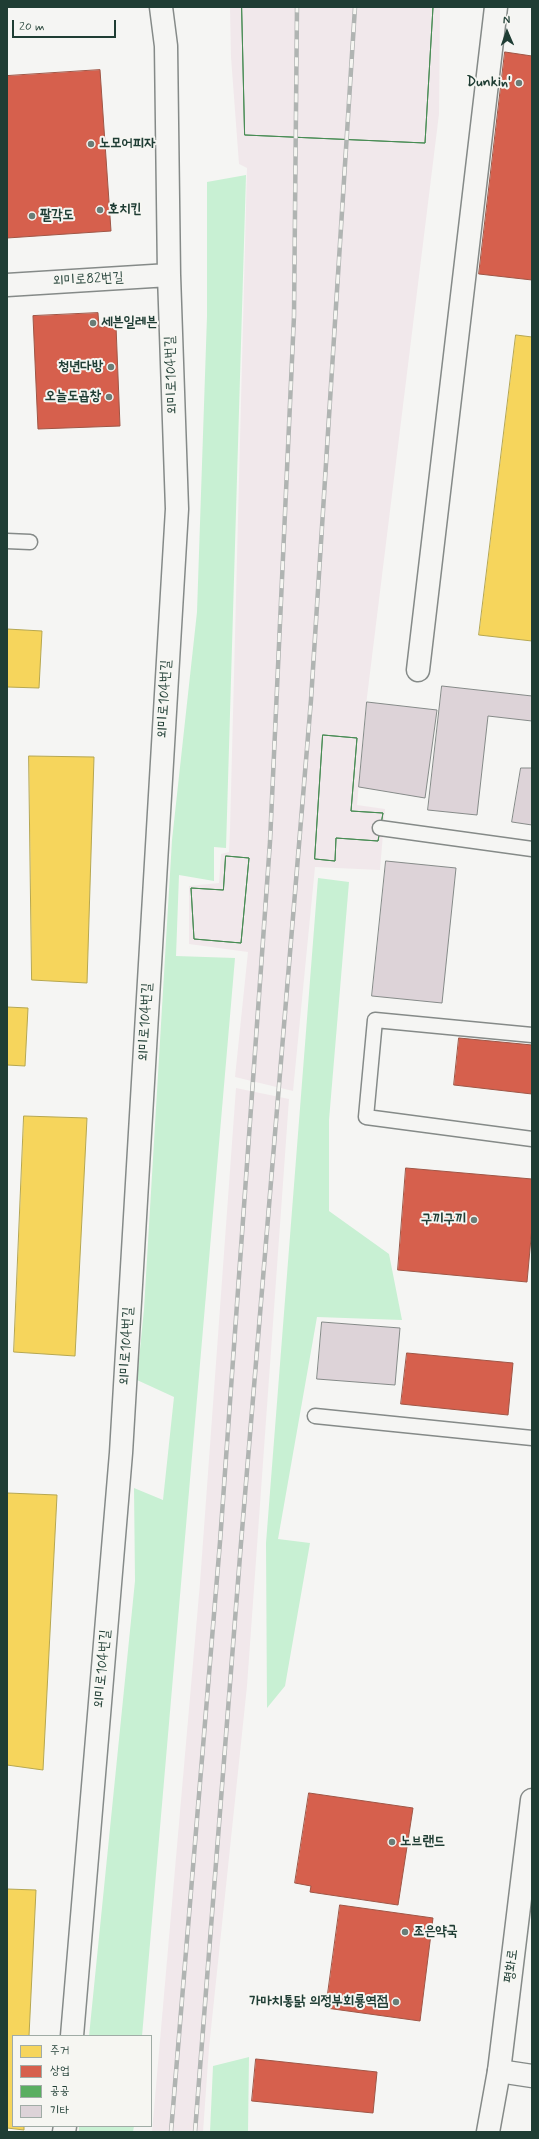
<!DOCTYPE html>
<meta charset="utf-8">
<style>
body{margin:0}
#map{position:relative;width:539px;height:2139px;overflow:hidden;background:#f5f5f3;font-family:Mynerve,"Poor Story",sans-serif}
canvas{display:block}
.frame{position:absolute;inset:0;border:8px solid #1f3d34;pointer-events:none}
.legend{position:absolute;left:12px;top:2035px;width:140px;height:92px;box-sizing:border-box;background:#f6f6f2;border:1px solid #a0aca6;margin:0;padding:5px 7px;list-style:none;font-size:12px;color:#1f3d34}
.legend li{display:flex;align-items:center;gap:8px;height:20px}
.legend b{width:20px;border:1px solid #a0aca6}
.north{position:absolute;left:487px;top:12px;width:40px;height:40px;-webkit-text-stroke:3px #f6f6f2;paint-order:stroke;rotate:358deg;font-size:11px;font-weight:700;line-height:16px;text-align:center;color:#1f3d34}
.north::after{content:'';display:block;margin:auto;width:14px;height:18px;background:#1f3d34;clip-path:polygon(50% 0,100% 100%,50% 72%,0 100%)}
.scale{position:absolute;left:12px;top:20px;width:104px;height:18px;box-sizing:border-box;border:2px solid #1f3d34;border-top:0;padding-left:5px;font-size:12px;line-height:14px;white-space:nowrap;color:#1f3d34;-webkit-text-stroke:3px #f6f6f2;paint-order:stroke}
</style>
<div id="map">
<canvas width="539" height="2139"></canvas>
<div class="frame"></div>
<ul class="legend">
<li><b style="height:11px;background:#f6d55c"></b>주거</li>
<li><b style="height:11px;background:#d6604d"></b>상업</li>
<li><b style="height:11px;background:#5aae61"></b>공공</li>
<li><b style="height:11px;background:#ddd3d8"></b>기타</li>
</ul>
<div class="north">N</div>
<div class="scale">20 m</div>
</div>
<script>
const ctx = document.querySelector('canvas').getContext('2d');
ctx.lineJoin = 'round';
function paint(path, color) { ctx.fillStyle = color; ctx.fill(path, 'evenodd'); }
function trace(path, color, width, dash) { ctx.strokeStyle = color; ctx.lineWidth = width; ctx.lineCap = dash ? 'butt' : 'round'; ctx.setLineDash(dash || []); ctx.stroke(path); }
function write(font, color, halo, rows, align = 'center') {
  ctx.font = font + ' Mynerve,"Poor Story",sans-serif'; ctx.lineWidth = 4; ctx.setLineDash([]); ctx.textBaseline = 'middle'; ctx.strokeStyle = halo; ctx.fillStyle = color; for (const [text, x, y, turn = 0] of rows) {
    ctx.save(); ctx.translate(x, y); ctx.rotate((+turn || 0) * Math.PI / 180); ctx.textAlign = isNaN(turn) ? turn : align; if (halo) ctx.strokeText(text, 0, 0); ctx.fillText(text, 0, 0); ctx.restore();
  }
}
paint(new Path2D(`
 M230,7H440L439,114L366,705L357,805L385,809L380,870L315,867L293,1091L235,1077L248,952L189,944V886L219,883L221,854L229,852L230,830L247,168L239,164L231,57Z
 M236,1088L289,1099L247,1686L209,2048L203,2132H152L200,1583Z`), '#f1e8eb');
paint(new Path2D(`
 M246,175L226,848L214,847V881L179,875L176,956L235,958L142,2036H89L135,1581L134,1488L163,1500L174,1397L137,1380L144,1309L172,840L197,612L207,316V182Z
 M318,878L349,882L329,1120V1211L389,1254L402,1320L317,1317L278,1539L310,1543L285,1686L267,1708L266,1543Z
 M249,2057L248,2132H210L213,2066Z
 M79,2126H134L133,2132H79Z`), '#c8f0d3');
const homes = new Path2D(`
 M532,137V238L519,236Z
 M516,335L532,337V641L479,635Z
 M7,629L42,631L39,688L7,687Z
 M29,756L94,757L87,983L32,980Z
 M7,1007L28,1008L25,1066L7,1065Z
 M24,1116L87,1118L75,1356L14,1352Z
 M7,1493L57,1495L43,1770L7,1765Z
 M7,1889L36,1890L29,2036H13V2126H24V2130L7,2128Z`);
paint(homes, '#f6d55c');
trace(homes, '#b6a750', 1);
const shops = new Path2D(`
 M505,52L532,56V280L479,274Z
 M100,70L111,231L7,238V76Z
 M98,313L99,327L116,326L120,426L38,429L33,316Z
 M459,1038L532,1045V1094L454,1085Z
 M406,1168L532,1179V1227L527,1282L398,1270Z
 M407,1353L513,1363L508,1415L401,1404Z
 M309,1793L413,1808L398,1905L310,1892L311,1886L295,1883Z
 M340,1905L433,1918L420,2021L326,2008Z
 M256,2059L377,2072L373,2113L252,2101Z`);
paint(shops, '#d6604d');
trace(shops, '#9f5646', 1);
const public = new Path2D(`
 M242,7H433L425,143L245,135Z
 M242,7H433L425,143L245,135Z
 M323,735L357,738L351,811L383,813L378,841L336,838L335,861L315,859Z
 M323,735L357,738L351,811L383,813L378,841L336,838L335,861L315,859Z
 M226,856L249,858L241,943L194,939L191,888L223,890Z
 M226,856L249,858L241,943L194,939L191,888L223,890Z`);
paint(public, '#5aae61');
trace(public, '#488c54', 1);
const building = new Path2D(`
 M442,686L532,696V721L488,716L477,815L428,810Z
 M367,702L437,710L425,798L359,787Z
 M521,768H532V825L512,822Z
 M386,861L456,868L442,1003L372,996Z
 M322,1322L400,1328L395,1385L317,1379Z`);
paint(building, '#ddd3d8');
trace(building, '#858a88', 1);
const lane = new Path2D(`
 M7,541L30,542
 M380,828L532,849
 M532,1035L375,1020L366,1117L532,1139
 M315,1416L532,1438`);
const street = new Path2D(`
 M7,285L169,275
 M418,670L496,7
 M72,2036L121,1453L177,509L169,275L166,46L161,7
 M499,2071L532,2076
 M64,2132L65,2126`);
const secondary = new Path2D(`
 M488,2132L499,2071L532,1800`);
trace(lane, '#858a88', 17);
trace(street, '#858a88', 25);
trace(secondary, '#858a88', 25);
trace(lane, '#f5f5f3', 14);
trace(street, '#f5f5f3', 22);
trace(secondary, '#f5f5f3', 22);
const rail = new Path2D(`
 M171,2132L220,1542L270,842L294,316L297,7
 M195,2132L241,1543L311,700L355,7`);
trace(rail, '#b0b4b2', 4.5);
trace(rail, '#f6f6f2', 3, [9]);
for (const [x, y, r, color] of [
 [519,83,4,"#6a7d77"],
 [91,144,4,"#6a7d77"],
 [100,210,4,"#6a7d77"],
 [32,216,4,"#6a7d77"],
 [93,323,4,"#6a7d77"],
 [111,367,4,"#6a7d77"],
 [109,397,4,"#6a7d77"],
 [474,1220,4,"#6a7d77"],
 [392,1842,4,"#6a7d77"],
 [405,1932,4,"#6a7d77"],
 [396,2002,4,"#6a7d77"]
]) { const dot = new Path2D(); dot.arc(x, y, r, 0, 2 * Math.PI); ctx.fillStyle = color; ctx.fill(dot); trace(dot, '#f6f6f2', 1.5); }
write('bold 14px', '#1f3d34', '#f6f6f2', [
 ["Dunkin'",511,83,"right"],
 ["노모어피자",99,144],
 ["호치킨",108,210],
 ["팔각도",40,216],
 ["세븐일레븐",101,323],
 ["청년다방",103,367,"right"],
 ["오늘도곱창",101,397,"right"],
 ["구끼구끼",466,1220,"right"],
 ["노브랜드",400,1842],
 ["조은약국",413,1932],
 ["가마치통닭 의정부회룡역점",388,2002,"right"]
], 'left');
write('14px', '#1f3d34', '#f6f6f2', [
 ["외미로82번길",88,280,-3],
 ["외미로104번길",172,375,-92],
 ["외미로104번길",165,699,-87],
 ["외미로104번길",146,1022,-87],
 ["외미로104번길",127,1346,-87],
 ["외미로104번길",103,1669,-85],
 ["평화로",512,1966,-83]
]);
</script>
